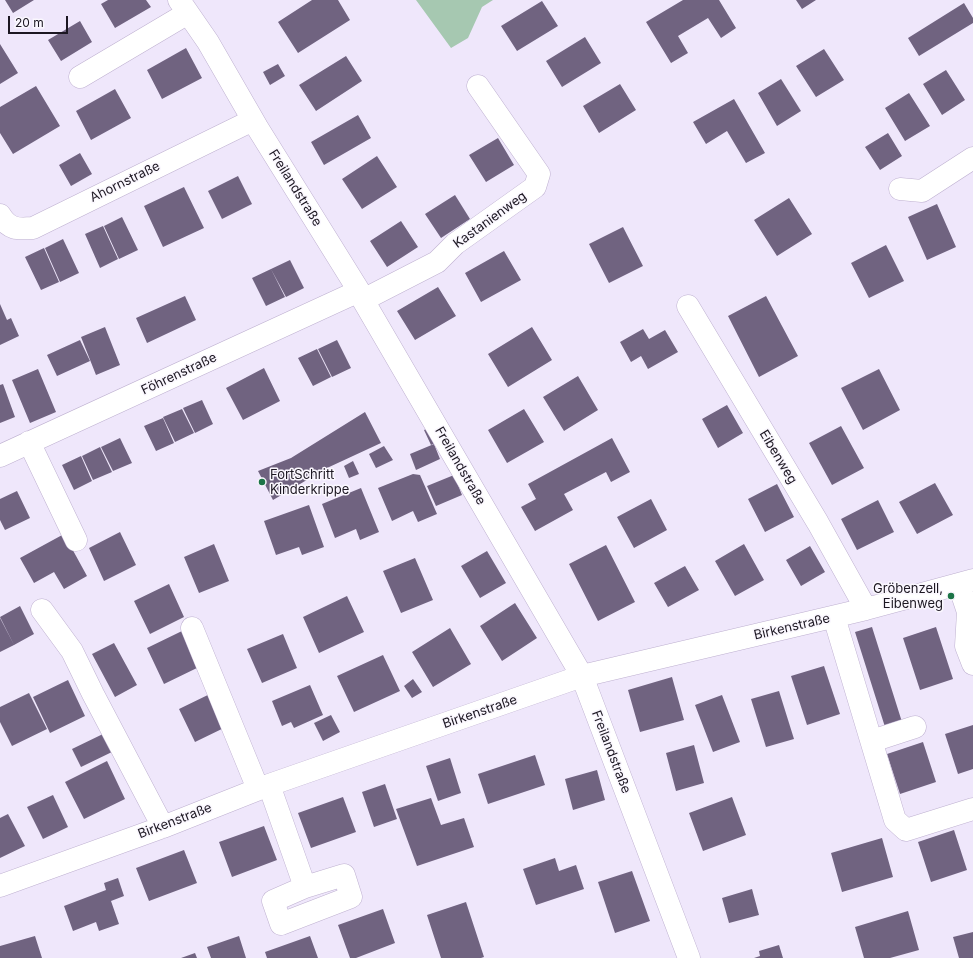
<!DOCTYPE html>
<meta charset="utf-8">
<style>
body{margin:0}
#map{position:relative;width:973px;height:958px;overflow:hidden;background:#efe7fb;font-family:Inter,sans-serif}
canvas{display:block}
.scale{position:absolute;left:8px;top:16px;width:60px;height:18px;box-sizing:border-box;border:2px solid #1c1722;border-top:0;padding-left:5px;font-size:12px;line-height:14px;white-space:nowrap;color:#1c1722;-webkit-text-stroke:3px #faf7fe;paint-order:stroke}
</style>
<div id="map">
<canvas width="973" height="958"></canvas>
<div class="scale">20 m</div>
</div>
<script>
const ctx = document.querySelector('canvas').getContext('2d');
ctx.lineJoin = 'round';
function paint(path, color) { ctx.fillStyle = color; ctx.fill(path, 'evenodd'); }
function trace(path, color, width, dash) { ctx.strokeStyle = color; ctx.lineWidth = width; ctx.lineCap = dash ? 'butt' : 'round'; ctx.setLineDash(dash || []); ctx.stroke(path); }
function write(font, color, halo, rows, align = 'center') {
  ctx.font = font + ' Inter,sans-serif'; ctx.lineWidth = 3; ctx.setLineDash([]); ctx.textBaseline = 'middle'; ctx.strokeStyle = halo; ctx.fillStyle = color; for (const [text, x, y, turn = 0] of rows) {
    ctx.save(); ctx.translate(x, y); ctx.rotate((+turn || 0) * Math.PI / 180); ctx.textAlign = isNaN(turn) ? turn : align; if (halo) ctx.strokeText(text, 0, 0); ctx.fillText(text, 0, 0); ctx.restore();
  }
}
paint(new Path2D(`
 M416,0H493L482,7L468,38L451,48Z`), '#a6c8b1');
paint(new Path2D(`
 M5,0H34L13,13Z
 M108,0H146L151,7L115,28L101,4Z
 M312,0H338L350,20L298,53L278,22Z
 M683,0H719L736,28L721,38L708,18L678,36L688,53L671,63L646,22Z
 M796,0H816L802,9Z
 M542,1L558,26L517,51L501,26Z
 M964,3L973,18V23L919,56L908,38Z
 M80,21L92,42L61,61L48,40Z
 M585,37L601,63L562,87L546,61Z
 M0,44L18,73L0,84Z
 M186,48L202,78L162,99L147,70Z
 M824,49L844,80L816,97L796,66Z
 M346,56L362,81L316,111L299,85Z
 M278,64L285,76L270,85L263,72Z
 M946,70L965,100L942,115L923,84Z
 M781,79L801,111L777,126L758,93Z
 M620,84L636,110L599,133L583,106Z
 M36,86L60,126L13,154L0,133V107Z
 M115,89L131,118L91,140L76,111Z
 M909,93L930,126L905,141L885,108Z
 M734,99L765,153L746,163L727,131L706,144L693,122Z
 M358,115L371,138L324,165L311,142Z
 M888,133L902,156L880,170L865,147Z
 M498,138L514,165L486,182L469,155Z
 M80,153L92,174L71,186L59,165Z
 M377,156L397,187L362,209L342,179Z
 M238,176L252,204L222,219L208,191Z
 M184,187L204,228L163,247L144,206Z
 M455,195L470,219L441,238L425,214Z
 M789,198L812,234L777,256L754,220Z
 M937,204L956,247L927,260L908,217Z
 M122,217L138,250L119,259L104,226Z
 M401,221L418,247L387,267L370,241Z
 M103,226L118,259L100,268L85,234Z
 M623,227L643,266L609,283L589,244Z
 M63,239L79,273L60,282L45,248Z
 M886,245L904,281L869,298L851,263Z
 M44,248L59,282L41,290L25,257Z
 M504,251L521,280L481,302L465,273Z
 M290,260L304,288L286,297L271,269Z
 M271,269L285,297L266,306L252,278Z
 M438,287L456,316L415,340L397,311Z
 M185,296L196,320L147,343L136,318Z
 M766,296L798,356L759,377L728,316Z
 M0,304L7,320L11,318L19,336L0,345Z
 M105,327L120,365L96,375L81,337Z
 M532,327L552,360L508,387L488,354Z
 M643,329L649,339L665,330L678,352L648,369L641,356L631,362L620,342Z
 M80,340L90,361L57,376L47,355Z
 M337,340L351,368L332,377L318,349Z
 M317,349L331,377L313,386L298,358Z
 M264,368L280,401L243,420L226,388Z
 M38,369L56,412L30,423L12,380Z
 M879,369L900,410L863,430L841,388Z
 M578,376L598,410L564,431L543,397Z
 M3,384L15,417L0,423V385Z
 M202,400L213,424L195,433L183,408Z
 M727,405L743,433L718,448L702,419Z
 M182,409L194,433L175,442L163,417Z
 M524,409L544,442L507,463L488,430Z
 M365,412L381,443L327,468L273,500L258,471L291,458Z
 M163,418L174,443L156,451L144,426Z
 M433,426L440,440L431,445L424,430Z
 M841,426L864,468L832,485L809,443Z
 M120,438L132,463L113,471L101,447Z
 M612,438L630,472L611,482L606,472L564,494L573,510L535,531L521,507L536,499L528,484Z
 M434,444L440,459L416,470L410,454Z
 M384,446L393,460L376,468L369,454Z
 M100,447L112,472L93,480L82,456Z
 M81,456L92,481L74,490L62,465Z
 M353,461L359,474L349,478L344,466Z
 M413,474L420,475L437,514L418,522L413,511L392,521L378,488Z
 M454,475L462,495L436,506L427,486Z
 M935,483L953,515L917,534L899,502Z
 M777,484L794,517L765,532L748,499Z
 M361,488L379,532L360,540L356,529L335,538L322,504Z
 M17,491L30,518L5,530L0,520V499Z
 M651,499L667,530L634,548L617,517Z
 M878,500L894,532L857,550L841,519Z
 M309,505L324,547L302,555L299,547L276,555L264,521Z
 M120,532L136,565L104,581L89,548Z
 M64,534L87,576L64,589L54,572L34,583L20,558Z
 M214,544L229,581L199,593L184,557Z
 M744,544L764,580L735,596L715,561Z
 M606,545L635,602L598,621L569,564Z
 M810,546L825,572L801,586L786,560Z
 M487,551L506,583L480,598L461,566Z
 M415,558L433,600L401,613L383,571Z
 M685,566L699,590L668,607L654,583Z
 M169,584L184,617L150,634L134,601Z
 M347,596L364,632L319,653L303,617Z
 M515,603L537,638L502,661L480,626Z
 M20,606L34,634L14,645L0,617Z
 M0,618L14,645L0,652Z
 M872,627L902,722L885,727L855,632Z
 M936,627L953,679L920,690L903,638Z
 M450,628L471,664L433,687L412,652Z
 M182,631L199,667L164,684L147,648Z
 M283,634L297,668L262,683L247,649Z
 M114,643L137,685L115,697L92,654Z
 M383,655L400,691L354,712L337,676Z
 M824,666L840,714L807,725L791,676Z
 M672,677L684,720L640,732L628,690Z
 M413,679L422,692L412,698L404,686Z
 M68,680L85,716L50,733L33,697Z
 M310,685L323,715L294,728L291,722L282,726L272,701Z
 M779,691L794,739L766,747L751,699Z
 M214,692L230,725L195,742L179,709Z
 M29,693L47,729L12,746L0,722V707Z
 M722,695L740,742L713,752L695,705Z
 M331,715L340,732L323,741L314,723Z
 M973,725V769L958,774L945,734Z
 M105,733L114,751L81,767L72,749Z
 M923,742L936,782L900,794L887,754Z
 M694,745L704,783L676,791L666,753Z
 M535,755L545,785L488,804L478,774Z
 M450,758L461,793L438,801L426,766Z
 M107,761L125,799L84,819L65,782Z
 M597,770L605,800L573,810L565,779Z
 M385,784L397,819L374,827L362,792Z
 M53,795L68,827L43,839L27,807Z
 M343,797L356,832L311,848L298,813Z
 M732,797L746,835L703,851L689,813Z
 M431,798L441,825L464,818L474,847L417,866L396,809Z
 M8,814L25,846L0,858V818Z
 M264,826L277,860L232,877L219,842Z
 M954,830L967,870L931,882L918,842Z
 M882,838L893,877L842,892L831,853Z
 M184,850L197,883L149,901L136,868Z
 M555,858L559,871L576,865L584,889L536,905L523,869Z
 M632,871L650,921L615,933L598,882Z
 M118,878L124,896L111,901L119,924L99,931L96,922L73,931L64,906L106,890L104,883Z
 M752,889L759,915L729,923L722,898Z
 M466,902L484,957L481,958H441L427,915Z
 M383,909L395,943L356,958H350L338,925Z
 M908,911L919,950L890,958H864L855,927Z
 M973,932V958H959L953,937Z
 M35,936L42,958H0V946Z
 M239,936L246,958H211L207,947Z
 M310,936L318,958H267L265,952Z
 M779,945L783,958H754L760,956L759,951Z
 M195,953L197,958H181Z`), '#706380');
const minor = new Path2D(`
 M179,0L208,42L257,127L359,291L363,300L582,676L689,958
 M80,77L188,13
 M900,189L922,191L973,158
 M0,215C9,230 18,229 33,228L253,120
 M363,300L437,262L455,244L535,187L539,174L478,86
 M688,306L818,523L866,609
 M29,442L76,540
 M0,456L359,291
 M959,585L968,612L966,646L973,664
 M42,610L72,651L93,694L163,827
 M834,617L895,820L906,830L973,809
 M192,628L258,789
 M872,741L915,727
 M269,785L305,887L273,901L281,924L351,897L344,875L305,887
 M0,886L163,827L269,785L582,676L866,609L973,580`);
trace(minor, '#beb0d0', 23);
trace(minor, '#fff', 22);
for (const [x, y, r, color] of [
 [262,482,4,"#1c7447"],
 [951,596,4,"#1c7447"]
]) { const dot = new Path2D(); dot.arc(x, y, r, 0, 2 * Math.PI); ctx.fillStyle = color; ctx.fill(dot); trace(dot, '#faf7fe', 1.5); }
write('13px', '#1c1722', '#faf7fe', [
 ["Ahornstraße",125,182,-26],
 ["Freilandstraße",295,188,58],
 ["Kastanienweg",490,220,-36],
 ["Föhrenstraße",179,374,-25],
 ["Eibenweg",778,457,59],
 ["Freilandstraße",460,466,60],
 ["Birkenstraße",792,627,-13],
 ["Birkenstraße",480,712,-19],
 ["Freilandstraße",611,752,69],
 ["Birkenstraße",175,821,-21]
]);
write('13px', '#1c1722', '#faf7fe', [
 ["FortSchritt",270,475],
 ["Kinderkrippe",270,490],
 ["Gröbenzell,",943,589,"right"],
 ["Eibenweg",943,604,"right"]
], 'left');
</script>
